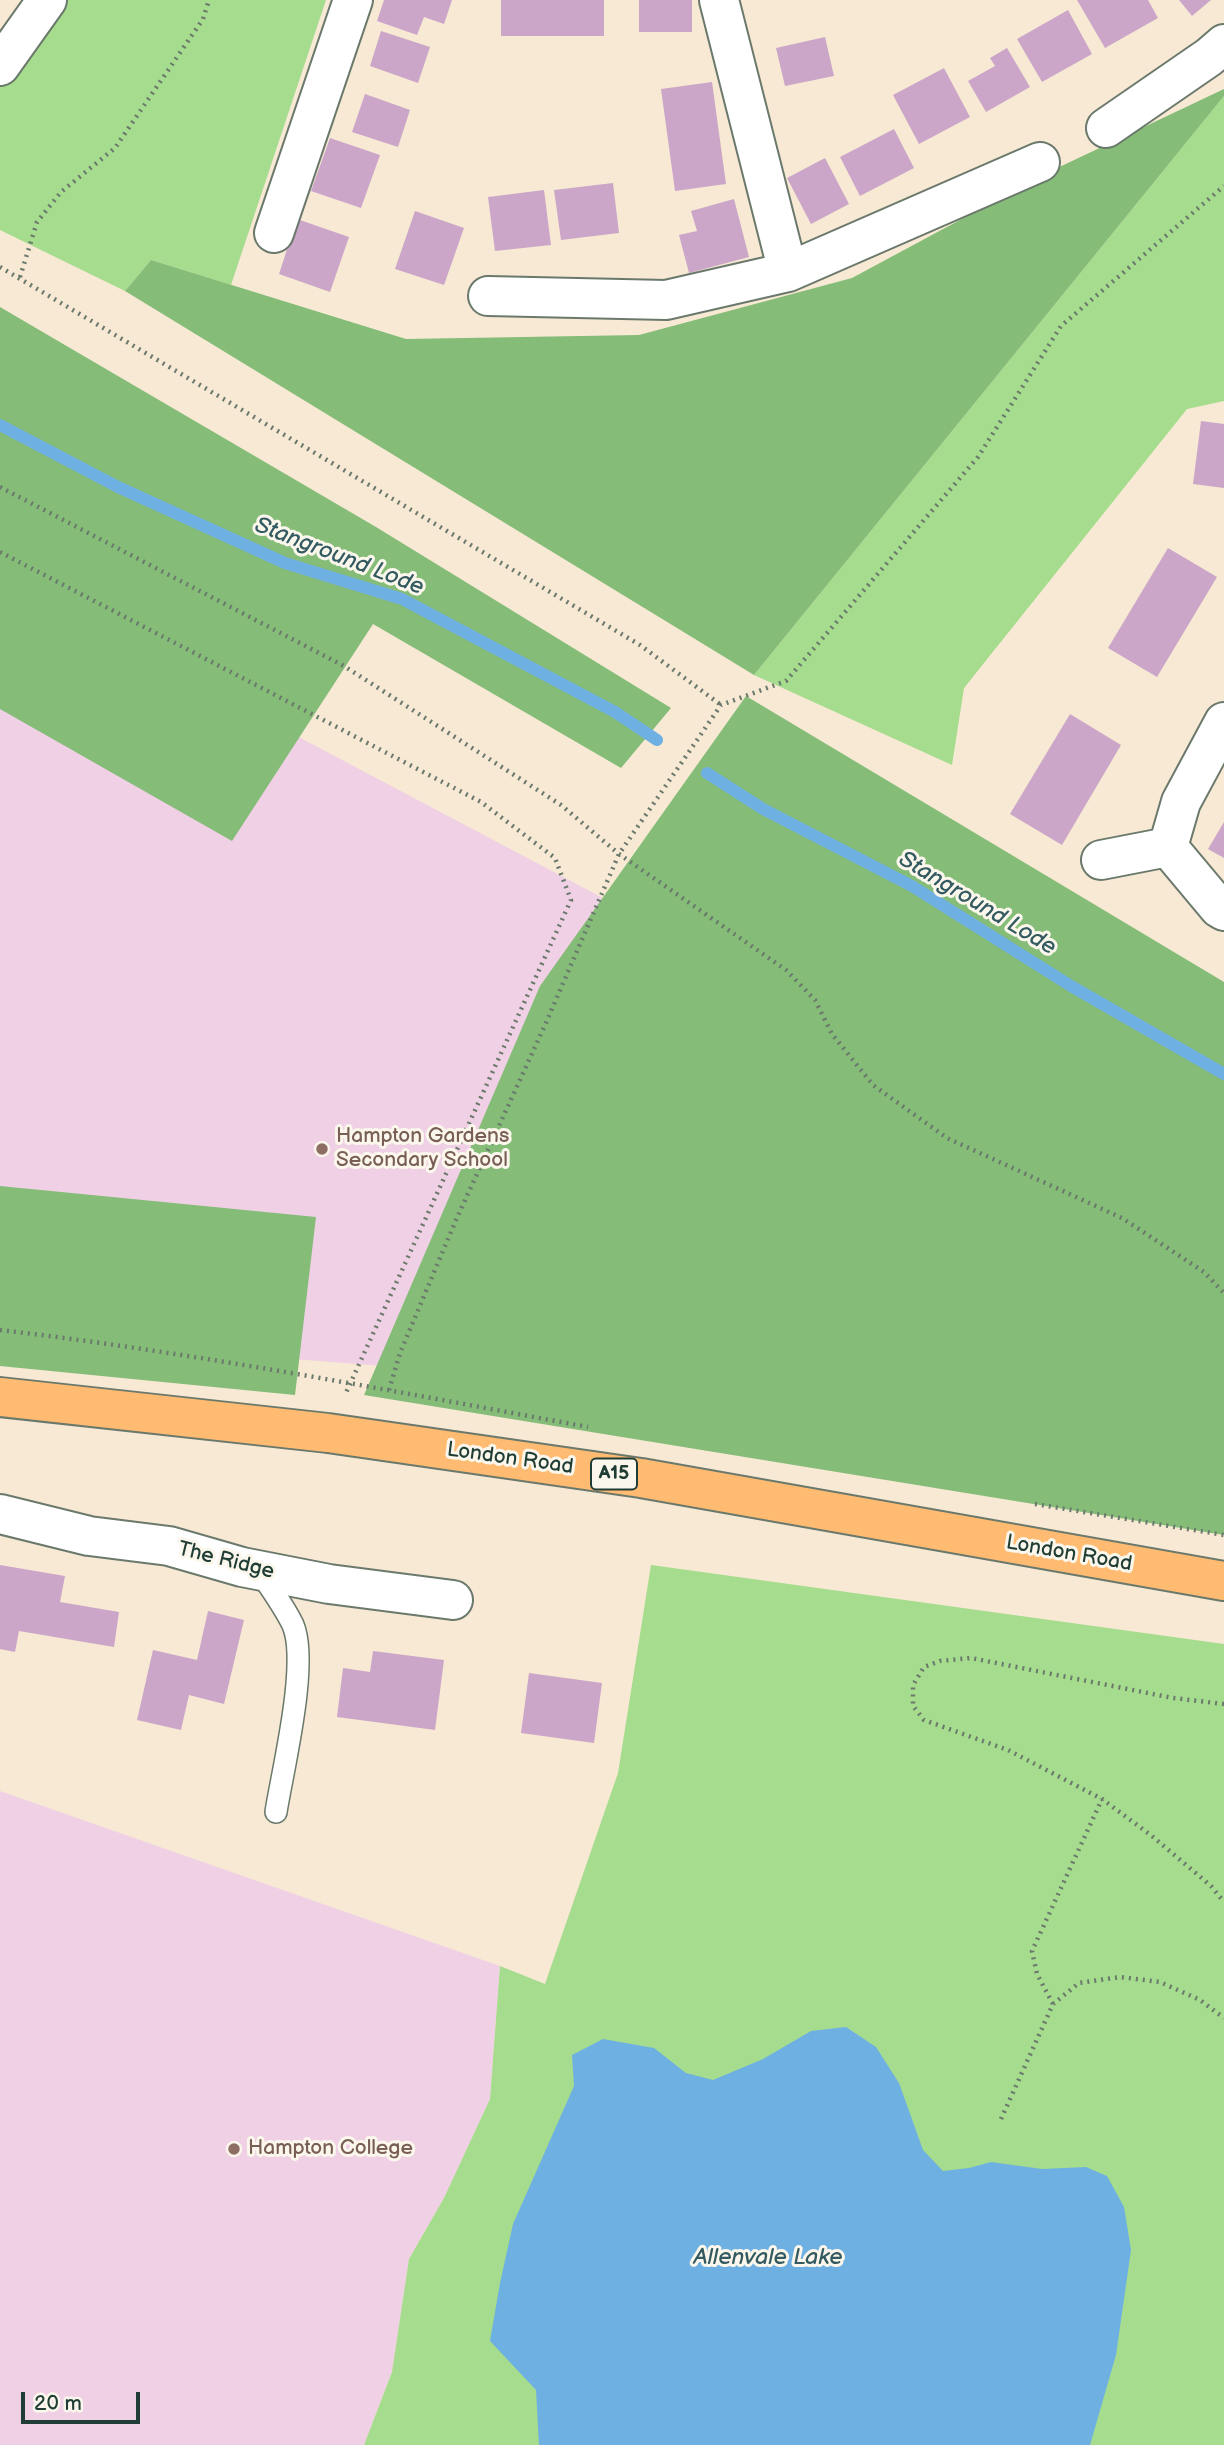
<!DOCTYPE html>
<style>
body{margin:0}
#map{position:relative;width:1224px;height:2445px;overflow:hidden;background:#f7e9d4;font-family:"Balsamiq Sans",sans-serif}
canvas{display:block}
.scale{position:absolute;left:21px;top:2392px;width:119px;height:32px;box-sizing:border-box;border:4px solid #1f3d34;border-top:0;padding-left:9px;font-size:21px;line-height:24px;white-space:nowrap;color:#1f3d34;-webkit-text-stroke:5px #fbf7ec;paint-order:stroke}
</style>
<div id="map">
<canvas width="1224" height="2445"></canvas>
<div class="scale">20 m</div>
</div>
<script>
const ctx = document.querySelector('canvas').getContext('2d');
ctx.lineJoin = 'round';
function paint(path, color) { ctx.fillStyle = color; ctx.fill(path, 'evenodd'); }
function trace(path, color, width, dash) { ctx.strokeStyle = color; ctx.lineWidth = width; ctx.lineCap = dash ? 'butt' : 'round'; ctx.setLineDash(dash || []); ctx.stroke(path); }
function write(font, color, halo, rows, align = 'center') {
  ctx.font = font + ' "Balsamiq Sans",sans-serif'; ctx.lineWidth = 6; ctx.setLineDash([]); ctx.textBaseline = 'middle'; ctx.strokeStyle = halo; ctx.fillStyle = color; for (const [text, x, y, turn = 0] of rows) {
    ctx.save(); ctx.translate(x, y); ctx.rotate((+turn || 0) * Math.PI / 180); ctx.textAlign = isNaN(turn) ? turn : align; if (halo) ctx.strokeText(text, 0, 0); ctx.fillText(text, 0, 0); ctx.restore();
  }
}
paint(new Path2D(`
 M0,579L722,961L548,1379L0,1336Z
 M0,1791L500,1966L490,2099L444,2198L409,2259L392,2372L364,2445H0Z`), '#f0d0e4');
paint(new Path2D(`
 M64,0H326L231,285L151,260L125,291L0,230V80Z
 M1224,96V401L1187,409L964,688L952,765L754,675Z
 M651,1565L1224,1644V2445H364L392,2372L409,2259L444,2198L490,2099L500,1966L545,1984L618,1773Z`), '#a6dc8d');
paint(new Path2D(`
 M1224,89V96L754,675L125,291L151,260L406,339L639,335L852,278L1051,171Z
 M0,307L376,527L671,708L621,768L373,624L232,841L0,709Z
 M746,696L1224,982V1535L364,1395L540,986Z
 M0,1186L316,1217L295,1395L0,1366Z`), '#84bc78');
paint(new Path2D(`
 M846,2027L876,2047L899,2083L923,2150L943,2171L969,2168L991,2162L1042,2169L1086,2167L1107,2176L1124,2207L1131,2250L1116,2355L1090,2445H539L536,2390L490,2341L500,2283L513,2224L574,2086L572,2055L603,2039L654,2048L686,2073L713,2080L763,2059L811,2031Z`), '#6fb0e3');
trace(new Path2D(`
 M0,425L118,487L285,563L402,599L615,712L657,740
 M707,773L763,809L912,886L1071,986L1224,1074`), '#6fb0e3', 12);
paint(new Path2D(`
 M384,0H452L444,24L424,17L417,35L377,21Z
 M501,0H604V36H501Z
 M639,0H692V32H639Z
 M1077,0H1148L1158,18L1105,48Z
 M1179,0H1211L1192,16Z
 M1068,10L1092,54L1042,82L1017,39Z
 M381,31L430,47L418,83L370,66Z
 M825,37L834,76L785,86L776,48Z
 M1007,48L1030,87L986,112L968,81L995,66L990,58Z
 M944,68L970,117L919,144L893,95Z
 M712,82L726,184L675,191L661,89Z
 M365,94L410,110L398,147L352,132Z
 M894,129L914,168L860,196L840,157Z
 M330,138L380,155L361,208L311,191Z
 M825,158L849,204L811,224L787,178Z
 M613,183L619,233L561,240L554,190Z
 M544,190L551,245L495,251L488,197Z
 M734,199L749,257L689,273L679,235L697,231L691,211Z
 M415,211L464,228L444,285L395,269Z
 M297,219L349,237L330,292L279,274Z
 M1201,421L1224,424V488L1193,484Z
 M1168,548L1217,577L1157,677L1108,648Z
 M1070,714L1121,745L1062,845L1010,814Z
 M1224,822V858L1208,849Z
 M0,1565L65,1576L60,1602L119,1612L114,1647L19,1631L15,1652L0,1649Z
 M208,1611L244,1620L224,1704L189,1695L181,1730L137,1720L153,1650L197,1660Z
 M373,1651L444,1660L435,1730L337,1717L343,1668L370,1672Z
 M529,1673L602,1683L594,1743L521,1733Z`), '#cba6c8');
const lane = new Path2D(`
 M259,1570C270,1588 284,1606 293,1625C309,1663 283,1768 276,1812`);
const street = new Path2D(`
 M719,0L788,272
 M0,66L47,0
 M1106,128L1209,57L1224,44
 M274,233L353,0
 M488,296L666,300L788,272L1040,162
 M1168,847L1181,802L1224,722
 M1101,860L1168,847L1219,908L1224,911
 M0,1514L89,1536L169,1546L242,1567L329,1584L453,1600`);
const primary = new Path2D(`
 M0,1397L328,1433L641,1478L1224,1581`);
trace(lane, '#6b796c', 24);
trace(street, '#6b796c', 42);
trace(primary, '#6b796c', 42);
trace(new Path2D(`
 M0,267L640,645L721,705
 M20,277L37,222L61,192L115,148L203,19L209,0
 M0,487L344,666L561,805L619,854L786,970L815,1000L832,1034L873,1085L947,1138L1122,1218L1204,1272L1224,1293
 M0,552L481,802L555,858L571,900L345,1395
 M0,1330C197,1353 393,1391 588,1427
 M389,1390L400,1353L456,1220L545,1025L619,854L721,705L786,681L978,457L1061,326L1224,186
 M1035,1504L1224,1535
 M1224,1704L1173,1698L971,1658L940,1661L924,1667L913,1685V1706L924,1720L1008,1750L1102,1799L1152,1836L1211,1886L1224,1902
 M1053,2004L1037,1974L1032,1951L1102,1799
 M1001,2119L1053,2004L1079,1983L1120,1977L1160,1982L1200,2000L1224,2018`), '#6b796c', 4.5, [2, 5]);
trace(lane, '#fff', 21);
trace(street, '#fff', 38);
trace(primary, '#ffbb71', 38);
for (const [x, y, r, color] of [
 [322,1149,7,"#8d6e63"],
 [234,2149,7,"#8d6e63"]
]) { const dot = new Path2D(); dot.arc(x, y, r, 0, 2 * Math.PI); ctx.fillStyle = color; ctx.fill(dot); trace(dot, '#fbf7ec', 2.5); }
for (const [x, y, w] of [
 [614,1474,46]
]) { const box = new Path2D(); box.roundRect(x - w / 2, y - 15.5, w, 31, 5); ctx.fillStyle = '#fbf7ec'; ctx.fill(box); trace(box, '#1f3d34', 2); }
write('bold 19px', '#1f3d34', null, [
 ["A15",614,1474]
]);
write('21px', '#785e54', '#fbf7ec', [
 ["Hampton Gardens",336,1137],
 ["Secondary School",336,1161],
 ["Hampton College",248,2149]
], 'left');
write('21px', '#1f3d34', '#fbf7ec', [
 ["London Road",510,1459,8],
 ["London Road",1069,1554,10],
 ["The Ridge",226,1561,14]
]);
write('italic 23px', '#335a60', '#fbf7ec', [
 ["Stanground Lode",339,557,21],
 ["Stanground Lode",977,904,31],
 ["Allenvale Lake",768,2258]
]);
</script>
